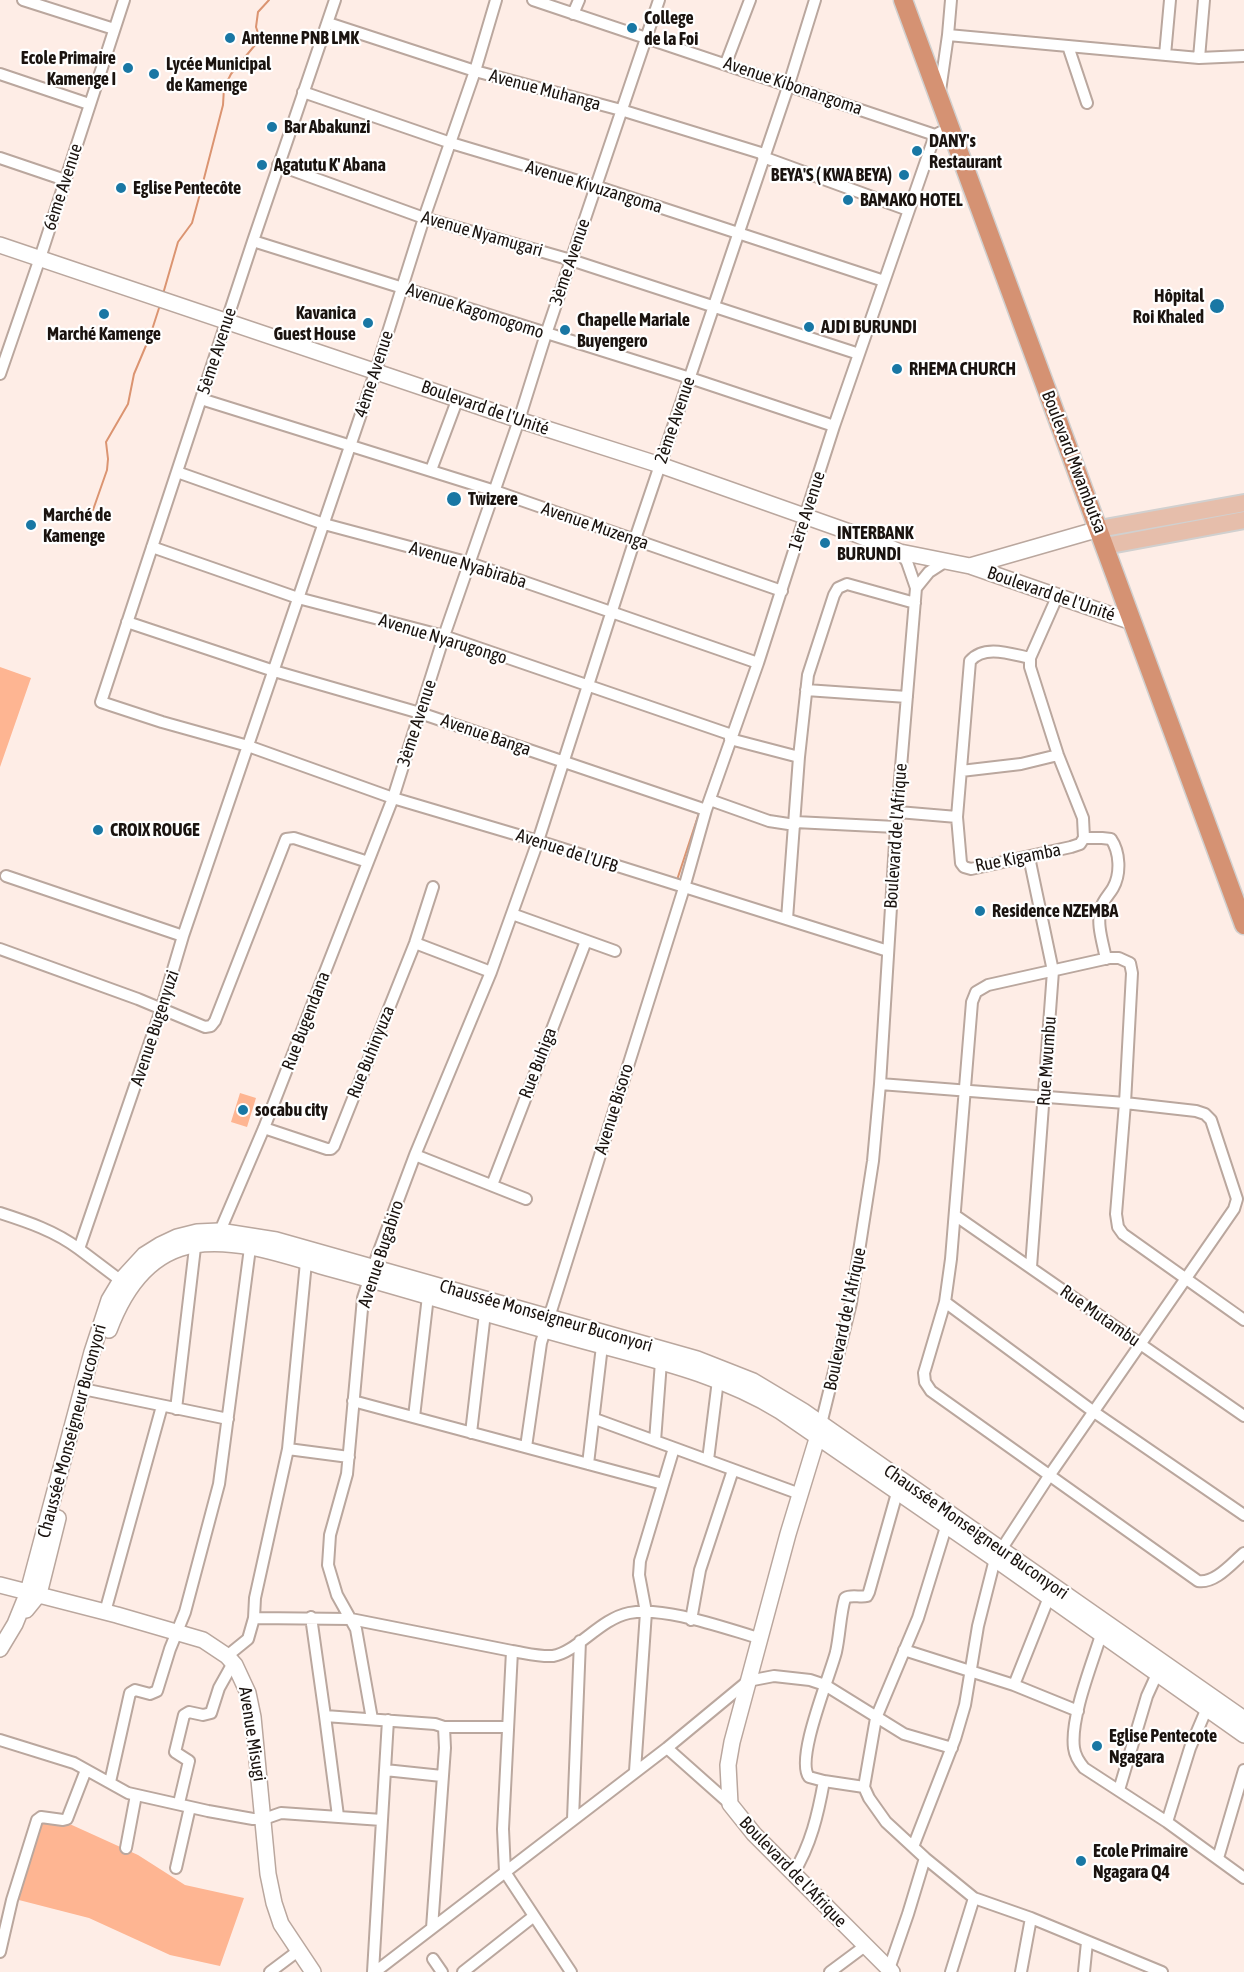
<!DOCTYPE html>
<meta charset="utf-8">
<style>
body{margin:0}
canvas{display:block;background:#feede6}
</style>
<canvas width="1244" height="1972"></canvas>
<script>
const ctx = document.querySelector('canvas').getContext('2d');
ctx.lineJoin = 'round';
function paint(path, color) { ctx.fillStyle = color; ctx.fill(path, 'evenodd'); }
function trace(path, color, width, dash) { ctx.strokeStyle = color; ctx.lineWidth = width; ctx.lineCap = dash ? 'butt' : 'round'; ctx.setLineDash(dash || []); ctx.stroke(path); }
function write(font, color, halo, rows, align = 'center') {
  ctx.font = font + ' "Asap Condensed",sans-serif'; ctx.lineWidth = 4.5; ctx.setLineDash([]); ctx.textBaseline = 'middle'; ctx.strokeStyle = halo; ctx.fillStyle = color; for (const [text, x, y, turn = 0] of rows) {
    ctx.save(); ctx.translate(x, y); ctx.rotate((+turn || 0) * Math.PI / 180); ctx.textAlign = isNaN(turn) ? turn : align; if (halo) ctx.strokeText(text, 0, 0); ctx.fillText(text, 0, 0); ctx.restore();
  }
}
paint(new Path2D(`
 M0,667L31,678L0,767Z
 M240,1093L256,1098L247,1127L231,1122Z
 M41,1811L138,1855L185,1885L244,1898L220,1966L170,1955L89,1918L15,1899Z`), '#feb592');
trace(new Path2D(`
 M163,294L178,242L192,223L201,190L223,105L224,88L231,74L260,39L256,27L258,12L269,0
 M93,510L107,470L108,459L106,442L128,404L134,374L150,336L160,305
 M702,805L715,768
 M677,880L700,810`), '#db9471', 2);
const street = new Path2D(`
 M23,0L114,29
 M335,0L253,241L101,702L162,722L248,746L393,798L538,841L888,951
 M533,0L935,135L941,132
 M573,14L579,0
 M328,23L475,71L621,110L764,154
 M948,35L1199,58L1244,56
 M1068,46L1087,103
 M1165,55L1170,0
 M1199,58L1204,0
 M726,63L750,0
 M0,74L89,104
 M940,91L948,35L951,0
 M303,92L451,143L595,186L884,281
 M763,157L908,210
 M0,158L65,180
 M278,165L424,218L571,260L859,354
 M253,241L690,378L834,426
 M0,374L40,258L124,0
 M201,399L495,491L782,591
 M431,470L458,398
 M177,472L324,524L470,563L758,663
 M152,547L298,598L444,636L732,735
 M916,588L929,572L946,561
 M1057,597L1030,658V667L1058,755L1083,818L1084,838
 M127,622L274,671L420,713L706,810
 M1030,658C1011,654 984,644 970,661L957,817L961,863L964,867L971,869L1071,847L1080,844L1084,838
 M806,690L907,697
 M730,739L799,757
 M961,771L1021,764L1058,755
 M710,800L769,821L795,825
 M898,812L957,817
 M795,822L896,827
 M1084,838H1102L1111,839C1120,852 1121,874 1113,888C1109,895 1103,900 1101,908C1096,924 1103,943 1106,959
 M1029,857L1053,971L1031,1267
 M6,876L183,936
 M512,914L615,951
 M787,919L799,757L808,675L834,595L838,588L847,584L915,603
 M415,943L491,972
 M0,949L138,999L205,1027L211,1026L215,1021L286,839L294,838L368,862
 M880,1084L1125,1103L1196,1111L1205,1114L1211,1120L1237,1199L1234,1209L1049,1476L995,1559L978,1626L965,1705L955,1739L913,1847
 M264,1128L327,1149H331L334,1146L415,943L433,887
 M415,1155L526,1199
 M492,1185L586,941
 M0,1213C28,1222 55,1231 79,1249
 M956,1216L1244,1416
 M217,1238L264,1128L393,798L444,636L519,420L546,334L659,0
 M124,1283L79,1249L161,1010L183,936L376,370L424,218L475,71L496,0
 M945,1302L1094,1412L1244,1515
 M1244,1320L1123,1234L1118,1227L1116,1214L1125,1103L1132,973L1130,963L1119,958H1109L988,985L976,992L972,1002L951,1259L945,1302L924,1373L925,1382L931,1391L1198,1581C1215,1584 1232,1563 1244,1553
 M83,1389L228,1419
 M353,1401L663,1484
 M176,1409L196,1239
 M414,1417L428,1296
 M595,1419L800,1494
 M821,1424L851,1303L873,1161L880,1084L896,827L916,588L907,562L900,552
 M471,1433L485,1313
 M655,1441L661,1362
 M526,1447L541,1343L684,888L706,810L758,663L834,426L935,135
 M288,1449L349,1457
 M708,1460L718,1380
 M588,1464L602,1346
 M105,1612L162,1406
 M311,1617L325,1716
 M254,1618L255,1598L288,1449L306,1262
 M691,1620L700,1570L733,1470
 M1101,1635C1092,1664 1070,1718 1074,1748C1075,1756 1079,1762 1084,1768L1167,1822L1244,1878
 M904,1650L1014,1685L1078,1711
 M512,1651C525,1653 540,1657 553,1656C577,1652 600,1619 629,1613C665,1606 724,1628 759,1638
 M227,1656L248,1639L254,1618L351,1619L512,1651L503,1829L505,1872L571,1972
 M1014,1685L1049,1597
 M372,1719L356,1629L337,1595L328,1565L330,1535L347,1474L363,1298L373,1267L415,1155L491,972L538,841L635,539L789,84L815,0
 M444,1727H508
 M0,1740L74,1763L128,1793L208,1811L253,1819H264L281,1813L382,1820L373,1972
 M667,1748L730,1804
 M385,1770L442,1776
 M635,1771L646,1612L639,1575L640,1561L674,1448
 M110,1782L130,1693L135,1690L150,1694L157,1691L170,1649L185,1612L219,1484L250,1248
 M864,1787L824,1781L809,1777C795,1759 830,1676 836,1652C840,1634 840,1615 845,1598C852,1594 860,1598 867,1596L869,1592L897,1493
 M1119,1790L1147,1696L1157,1674
 M179,1803L189,1761L175,1752L184,1715L189,1712L203,1715L211,1713L219,1688L233,1663
 M338,1816L325,1716L435,1724L444,1727L445,1748L432,1928
 M573,1819L580,1641
 M382,1820L388,1720
 M1167,1822L1190,1748L1207,1708
 M126,1848L136,1795
 M925,1858L974,1898L951,1972
 M1218,1858L1244,1770
 M176,1868L190,1807
 M793,1874C811,1845 818,1814 824,1781
 M974,1898L1031,1918L1162,1972
 M0,1952L12,1900L37,1820L41,1817L63,1820L67,1819L86,1770
 M433,1959L442,1972
 M889,1969L908,1914L925,1858L886,1822L869,1798L864,1787L876,1718L918,1618L946,1527
 M270,1972L298,1951
 M375,1972L667,1748L748,1681L774,1676L810,1680L825,1685L904,1734L952,1748
 M463,1972L534,1916
 M830,1972L865,1946
 M1021,1972L1031,1918
 M1084,1972L1087,1942`);
const secondary = new Path2D(`
 M0,245L519,420L660,465L858,535L900,552L970,566L1132,622
 M970,566L1099,529
 M109,1330C124,1290 149,1252 194,1245C238,1238 286,1256 328,1268C376,1281 424,1295 471,1309C516,1322 561,1335 607,1347C667,1363 726,1378 780,1411L995,1559L1244,1735
 M820,1429L788,1534L732,1742L728,1765L730,1804L754,1834L892,1972
 M0,1585L117,1615L203,1640L227,1656L235,1665L248,1693L253,1717L268,1874L274,1903L281,1924L313,1972
 M26,1610L39,1594L58,1518
 M0,1649L15,1624L28,1592L92,1352L109,1300L121,1280L144,1255L160,1245L177,1237L197,1232L219,1231L276,1240L697,1359L753,1381L803,1411L1244,1719`);
const primary = new Path2D(`
 M1099,529L1244,503
 M1105,546L1244,520`);
const highway = new Path2D(`
 M903,0L1244,925`);
trace(street, '#baa79e', 14);
trace(secondary, '#baa79e', 18);
trace(primary, '#d1d0cf', 20);
trace(highway, '#d1d0cf', 21);
trace(street, '#fff', 10);
trace(secondary, '#fff', 15);
trace(primary, '#e6beab', 16);
trace(highway, '#d59273', 18);
for (const [x, y, r, color] of [
 [632,28,6,"#1977a4"],
 [230,38,6,"#1977a4"],
 [128,68,6,"#1977a4"],
 [154,74,6,"#1977a4"],
 [272,127,6,"#1977a4"],
 [917,151,6,"#1977a4"],
 [262,165,6,"#1977a4"],
 [904,175,6,"#1977a4"],
 [121,188,6,"#1977a4"],
 [848,200,6,"#1977a4"],
 [1217,306,8,"#1977a4"],
 [104,314,6,"#1977a4"],
 [368,323,6,"#1977a4"],
 [809,327,6,"#1977a4"],
 [565,330,6,"#1977a4"],
 [897,369,6,"#1977a4"],
 [454,499,8,"#1977a4"],
 [31,525,6,"#1977a4"],
 [825,543,6,"#1977a4"],
 [98,830,6,"#1977a4"],
 [980,911,6,"#1977a4"],
 [243,1110,6,"#1977a4"],
 [1097,1746,6,"#1977a4"],
 [1081,1861,6,"#1977a4"]
]) { const dot = new Path2D(); dot.arc(x, y, r, 0, 2 * Math.PI); ctx.fillStyle = color; ctx.fill(dot); trace(dot, '#fff', 2); }
write('bold 18px', '#1a130f', '#fff', [
 ["College",644,18],
 ["de la Foi",644,39],
 ["Antenne PNB LMK",242,38],
 ["Ecole Primaire",116,58,"right"],
 ["Kamenge I",116,79,"right"],
 ["Lycée Municipal",166,64],
 ["de Kamenge",166,85],
 ["Bar Abakunzi",284,127],
 ["DANY's",929,141],
 ["Restaurant",929,162],
 ["Agatutu K' Abana",274,165],
 ["BEYA'S ( KWA BEYA)",892,175,"right"],
 ["Eglise Pentecôte",133,188],
 ["BAMAKO HOTEL",860,200],
 ["Hôpital",1204,296,"right"],
 ["Roi Khaled",1204,317,"right"],
 ["Kavanica",356,313,"right"],
 ["Guest House",356,334,"right"],
 ["Chapelle Mariale",577,320],
 ["Buyengero",577,341],
 ["AJDI BURUNDI",821,327],
 ["Marché Kamenge",104,334,"center"],
 ["RHEMA CHURCH",909,369],
 ["Twizere",468,499],
 ["Marché de",43,515],
 ["Kamenge",43,536],
 ["INTERBANK",837,533],
 ["BURUNDI",837,554],
 ["CROIX ROUGE",110,830],
 ["Residence NZEMBA",992,911],
 ["socabu city",255,1110],
 ["Eglise Pentecote",1109,1736],
 ["Ngagara",1109,1757],
 ["Ecole Primaire",1093,1851],
 ["Ngagara Q4",1093,1872]
], 'left');
write('18px', '#1a130f', '#fff', [
 ["Avenue Kibonangoma",793,86,19],
 ["Avenue Muhanga",545,90,15],
 ["6ème Avenue",63,187,-72],
 ["Avenue Kivuzangoma",594,187,17],
 ["Avenue Nyamugari",482,234,16],
 ["3ème Avenue",570,262,-71],
 ["Avenue Kagomogomo",475,311,18],
 ["5ème Avenue",217,351,-72],
 ["4ème Avenue",374,374,-72],
 ["Boulevard de l'Unité",485,408,19],
 ["2ème Avenue",675,420,-71],
 ["Boulevard Mwambutsa",1074,462,69],
 ["1ère Avenue",807,511,-72],
 ["Avenue Muzenga",595,526,19],
 ["Avenue Nyabiraba",468,565,17],
 ["Boulevard de l'Unité",1051,594,19],
 ["Avenue Nyarugongo",443,639,17],
 ["3ème Avenue",417,723,-72],
 ["Avenue Banga",486,735,19],
 ["Boulevard de l'Afrique",896,836,-86],
 ["Avenue de l'UFB",567,851,18],
 ["Rue Kigamba",1018,858,-11],
 ["Rue Bugendana",306,1021,-69],
 ["Avenue Bugenyuzi",155,1028,-72],
 ["Rue Buhinyuza",371,1052,-68],
 ["Rue Mwumbu",1047,1061,-86],
 ["Rue Buhiga",538,1063,-69],
 ["Avenue Bisoro",614,1109,-73],
 ["Avenue Bugabiro",381,1254,-72],
 ["Chaussée Monseigneur Buconyori",546,1316,16],
 ["Rue Mutambu",1100,1316,35],
 ["Boulevard de l'Afrique",845,1319,-78],
 ["Chaussée Monseigneur Buconyori",72,1431,-75],
 ["Chaussée Monseigneur Buconyori",976,1532,35],
 ["Avenue Misugi",252,1734,81],
 ["Boulevard de l'Afrique",793,1872,46]
]);
</script>
